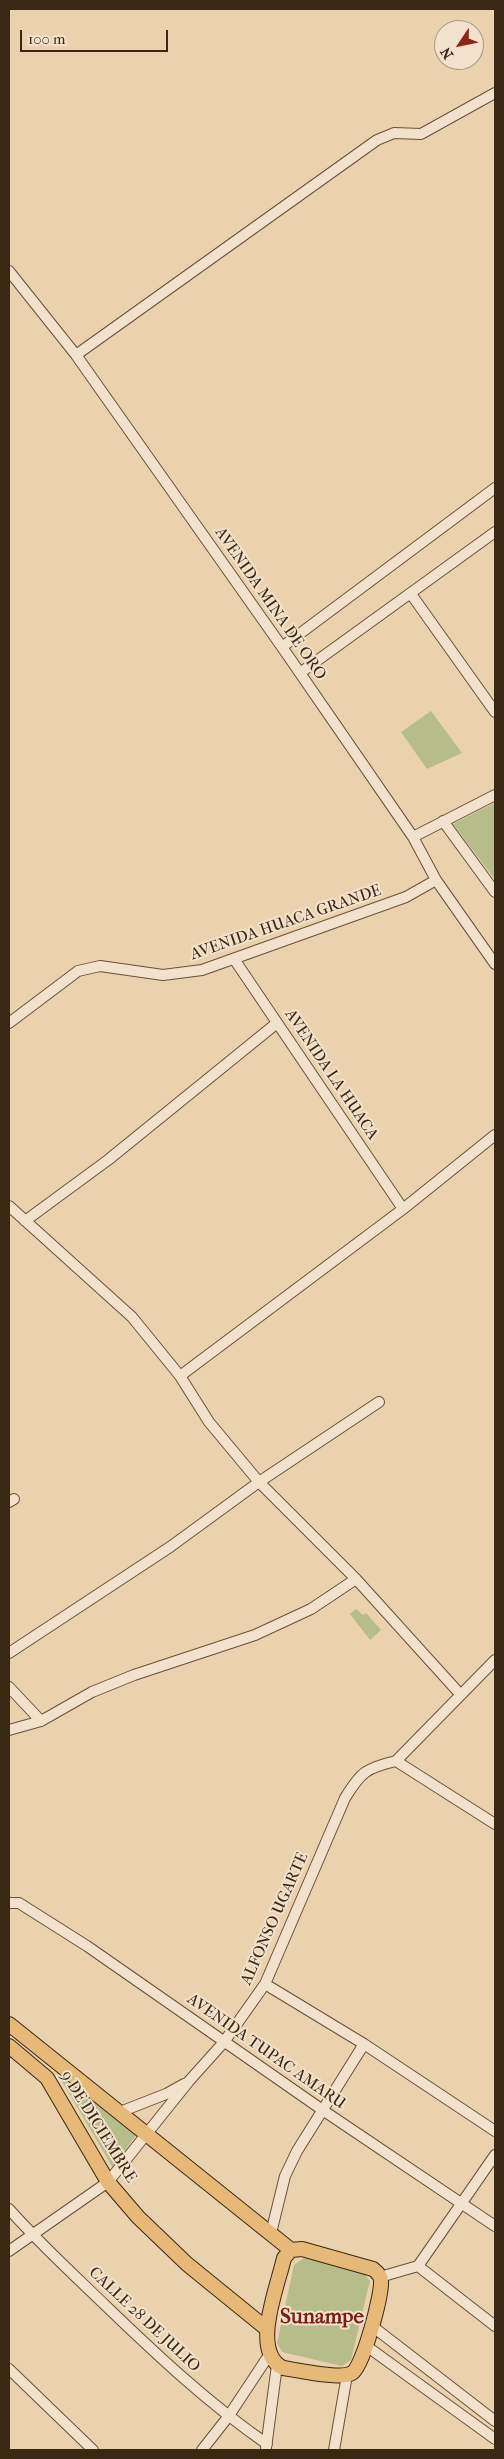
<!DOCTYPE html>
<style>
body{margin:0}
#map{position:relative;width:504px;height:2459px;overflow:hidden;background:#ebd2af;font-family:"IM FELL French Canon",serif}
canvas{display:block}
.frame{position:absolute;inset:0;border:10px solid #392812;pointer-events:none}
.north{position:absolute;left:434px;top:20px;width:50px;height:50px;box-sizing:border-box;background:#f2e2cb;border:1px solid #a89881;border-radius:50%;rotate:236deg;font-size:14px;font-weight:700;line-height:20px;text-align:center;color:#392812}
.north::after{content:'';display:block;margin:auto;width:18px;height:22px;background:#8f2418;clip-path:polygon(50% 0,100% 100%,50% 72%,0 100%)}
.scale{position:absolute;left:20px;top:30px;width:148px;height:22px;box-sizing:border-box;border:2px solid #392812;border-top:0;padding-left:6px;font-size:15px;line-height:18px;white-space:nowrap;color:#392812;-webkit-text-stroke:4px #f2e2cb;paint-order:stroke}
</style>
<div id="map">
<canvas width="504" height="2459"></canvas>
<div class="frame"></div>
<div class="north">N</div>
<div class="scale">100 m</div>
</div>
<script>
const ctx = document.querySelector('canvas').getContext('2d');
ctx.lineJoin = 'round';
function paint(path, color) { ctx.fillStyle = color; ctx.fill(path, 'evenodd'); }
function trace(path, color, width, dash) { ctx.strokeStyle = color; ctx.lineWidth = width; ctx.lineCap = dash ? 'butt' : 'round'; ctx.setLineDash(dash || []); ctx.stroke(path); }
function write(font, color, halo, rows, align = 'center') {
  ctx.font = font + ' "IM FELL French Canon",serif'; ctx.lineWidth = 4; ctx.setLineDash([]); ctx.textBaseline = 'middle'; ctx.strokeStyle = halo; ctx.fillStyle = color; for (const [text, x, y, turn = 0] of rows) {
    ctx.save(); ctx.translate(x, y); ctx.rotate((+turn || 0) * Math.PI / 180); ctx.textAlign = isNaN(turn) ? turn : align; if (halo) ctx.strokeText(text, 0, 0); ctx.fillText(text, 0, 0); ctx.restore();
  }
}
paint(new Path2D(`
 M431,711L462,753L427,769L401,732Z
 M494,803L495,876L493,877L453,824Z
 M356,1609L363,1615L366,1613L381,1630L370,1640L350,1614Z
 M57,2073L136,2135L113,2168Z
 M304,2258L363,2272L370,2281L351,2360L342,2366L282,2352L277,2343L294,2265Z`), '#b7bc8b');
const minor = new Path2D(`
 M9,271L76,355L282,647L413,837L436,880L495,964
 M76,355L377,140L394,133L421,134L495,93
 M411,594L495,712
 M282,647L495,488
 M300,673L495,532
 M443,821L495,892
 M413,837L495,795
 M234,959L403,1209
 M9,1023L78,971L100,966L163,975L202,970L406,897L436,880
 M9,1206L132,1317L180,1376L209,1422L259,1482L356,1579L460,1694
 M25,1221L108,1160L277,1023
 M180,1376L403,1209L495,1135
 M9,1502L14,1499
 M9,1653L170,1547L259,1482L379,1402
 M9,1687L41,1721
 M9,1730L41,1721L92,1692L134,1675L255,1635L311,1609L356,1579
 M396,1761L495,1824
 M9,1903H19L87,1946L324,2111L495,2226
 M265,1984L364,2044L495,2131
 M120,2112L166,2094L184,2084
 M9,2209C39,2243 73,2274 106,2306C157,2355 208,2403 267,2444
 M271,2233L285,2176L297,2151L364,2044
 M9,2251L108,2182L189,2081L224,2042L265,1984L345,1798C361,1772 366,1768 396,1761L495,1660
 M418,2266L495,2326
 M380,2277L418,2266L495,2155
 M372,2326L495,2421
 M365,2345L495,2439
 M9,2369L93,2450
 M266,2448L277,2365
 M202,2450L228,2417L269,2355
 M334,2450L347,2375`);
const major = new Path2D(`
 M9,2024L291,2250
 M9,2046L47,2078L108,2182L138,2217L187,2264L267,2329
 M302,2249L373,2269C377,2272 381,2276 381,2281C382,2295 363,2367 352,2373C341,2380 298,2370 283,2368C250,2352 278,2286 284,2258L291,2250Z`);
trace(minor, '#665239', 12);
trace(major, '#392812', 16);
trace(minor, '#f2e2cb', 10);
trace(major, '#e6b978', 14);
write('16px', '#392812', '#f2e2cb', [
 ["AVENIDA MINA DE ORO",270,604,55],
 ["AVENIDA HUACA GRANDE",286,923,-19],
 ["AVENIDA LA HUACA",331,1075,56],
 ["ALFONSO UGARTE",275,1919,-66],
 ["AVENIDA TUPAC AMARU",266,2052,35],
 ["9 DE DICIEMBRE",98,2127,58],
 ["CALLE 28 DE JULIO",144,2320,43]
]);
write('bold 21px', '#7a1f14', '#f2e2cb', [
 ["Sunampe",322,2318]
]);
</script>
